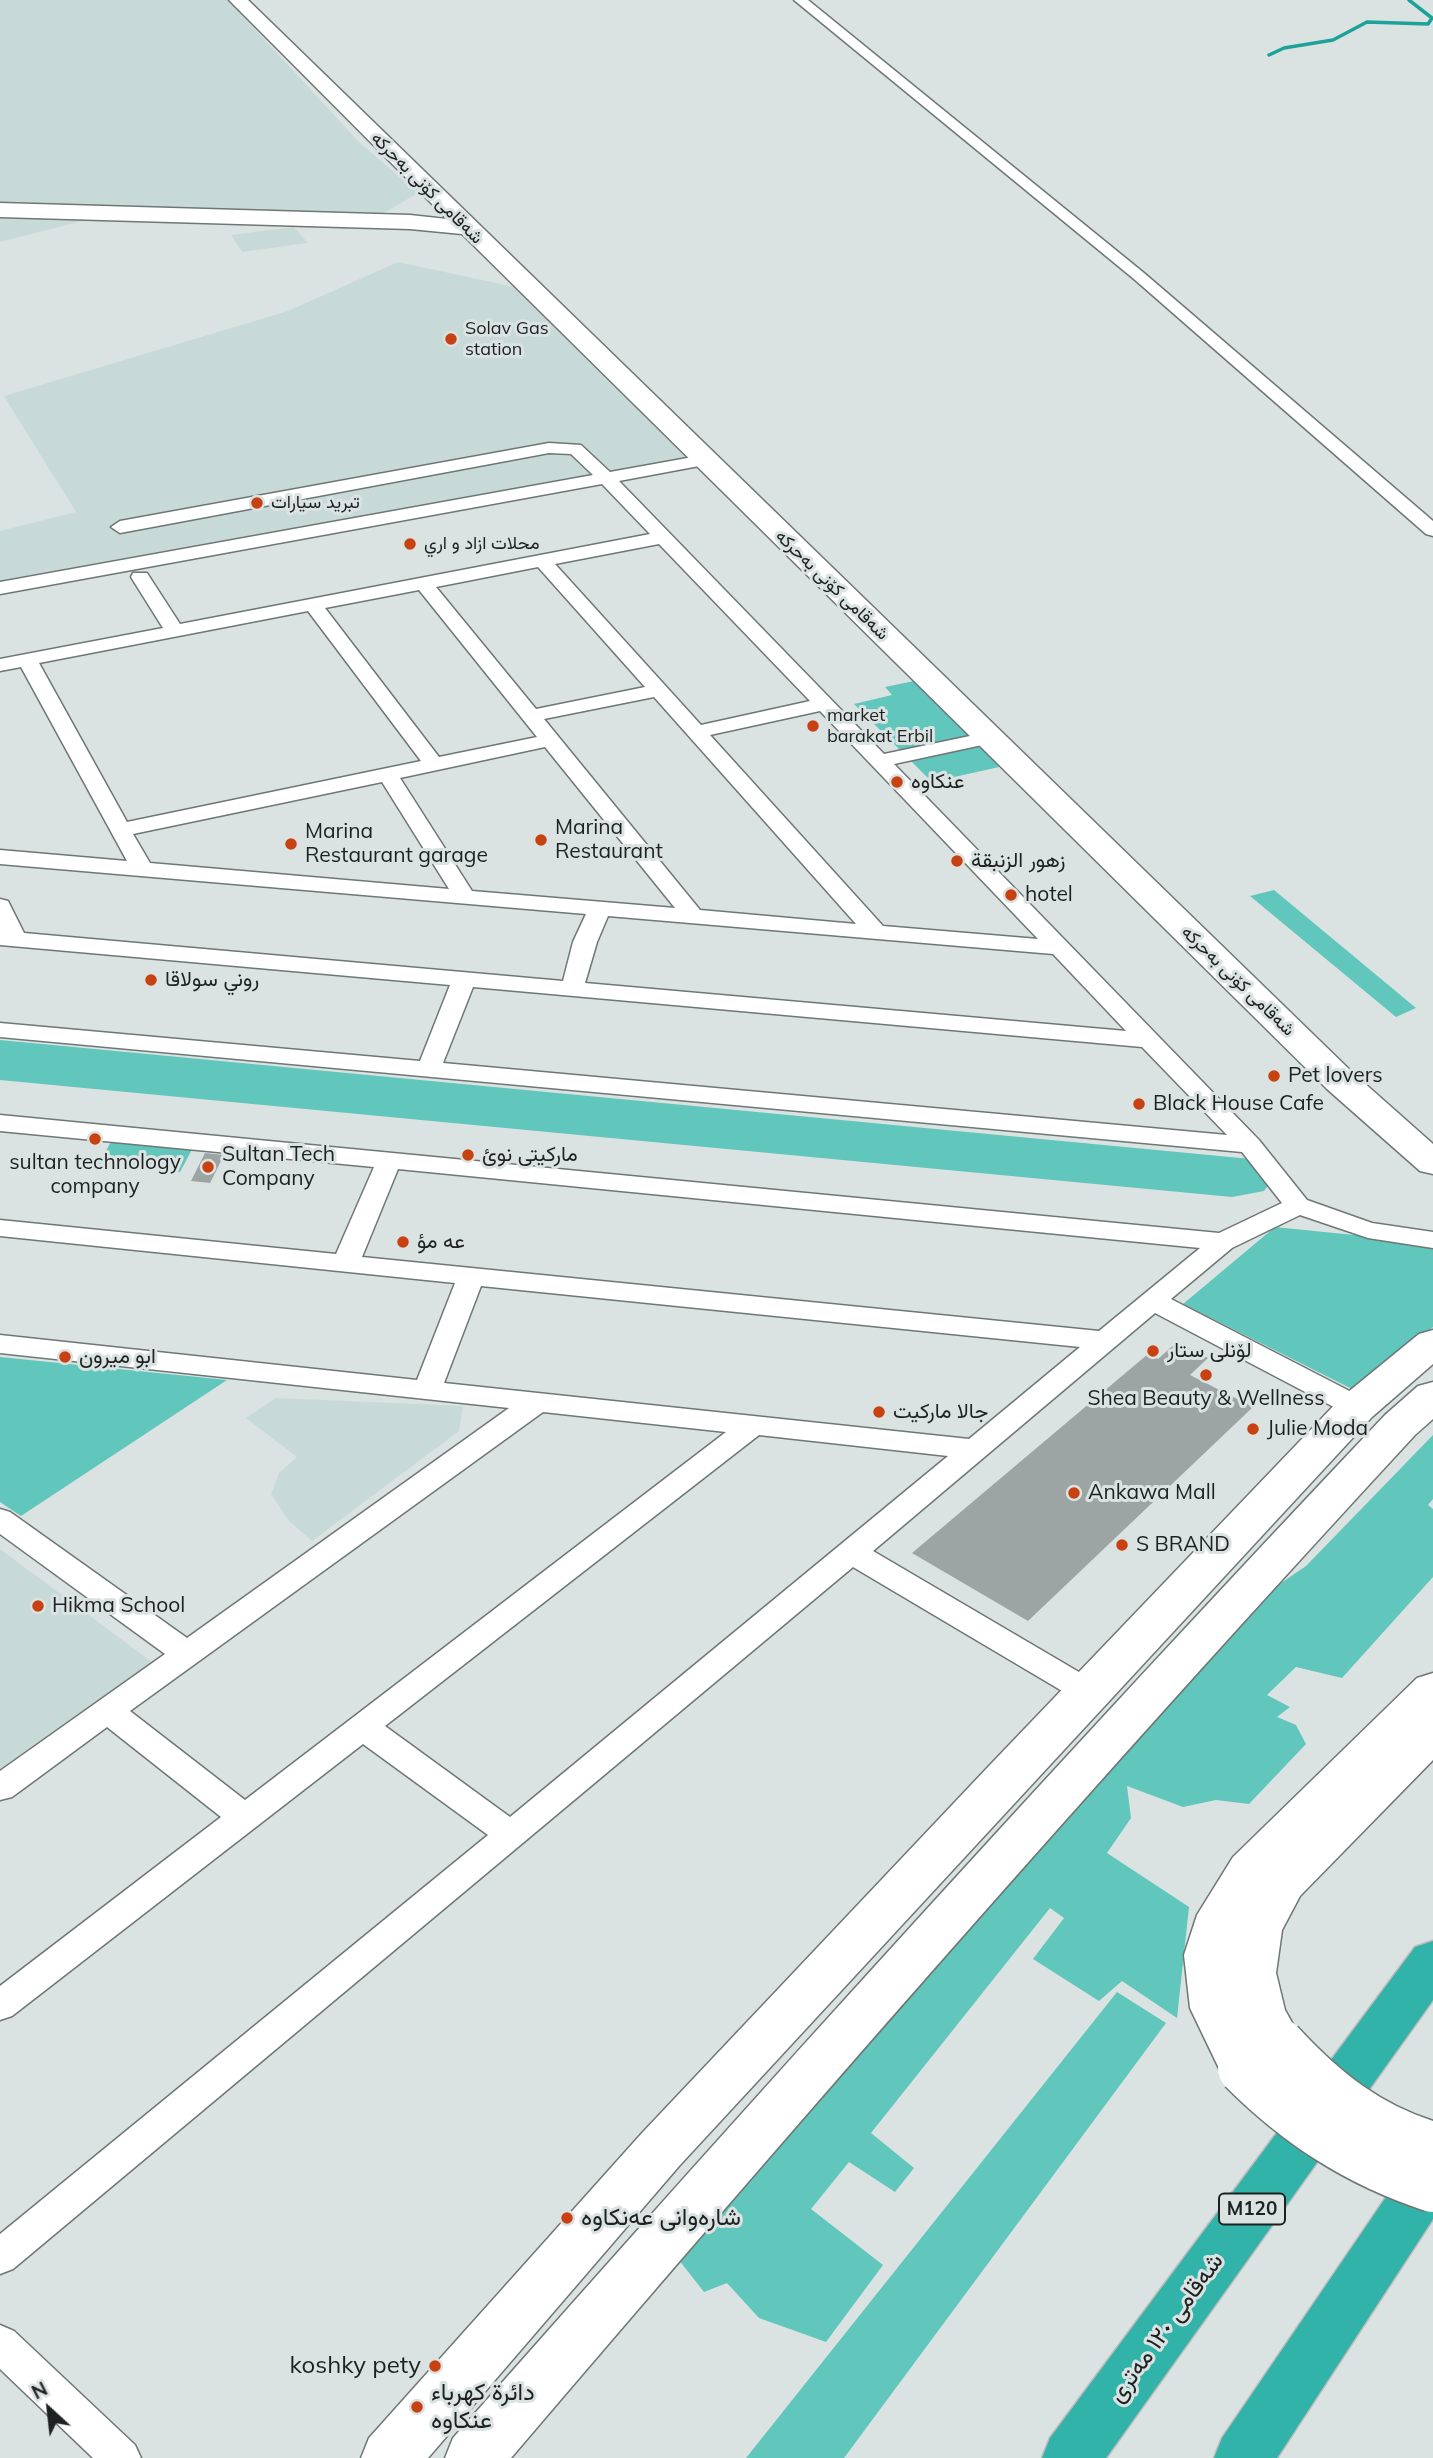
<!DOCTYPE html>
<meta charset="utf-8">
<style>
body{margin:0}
#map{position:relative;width:1433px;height:2458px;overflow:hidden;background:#dae3e2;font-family:Mulish,sans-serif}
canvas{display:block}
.north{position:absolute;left:14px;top:2374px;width:70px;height:70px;-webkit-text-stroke:5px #dae3e2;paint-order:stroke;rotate:333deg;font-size:19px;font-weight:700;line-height:28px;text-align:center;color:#1e2121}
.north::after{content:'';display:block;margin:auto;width:24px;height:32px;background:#1e2121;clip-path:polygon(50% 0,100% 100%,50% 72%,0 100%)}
</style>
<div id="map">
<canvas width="1433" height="2458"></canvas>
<div class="north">N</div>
</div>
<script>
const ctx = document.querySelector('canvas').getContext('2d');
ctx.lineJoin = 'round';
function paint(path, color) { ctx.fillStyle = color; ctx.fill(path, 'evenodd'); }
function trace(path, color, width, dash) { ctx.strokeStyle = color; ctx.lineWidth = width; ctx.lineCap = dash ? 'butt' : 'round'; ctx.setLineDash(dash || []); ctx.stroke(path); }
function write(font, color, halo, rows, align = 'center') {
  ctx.font = font + ' Mulish,Vazirmatn,sans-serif'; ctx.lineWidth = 6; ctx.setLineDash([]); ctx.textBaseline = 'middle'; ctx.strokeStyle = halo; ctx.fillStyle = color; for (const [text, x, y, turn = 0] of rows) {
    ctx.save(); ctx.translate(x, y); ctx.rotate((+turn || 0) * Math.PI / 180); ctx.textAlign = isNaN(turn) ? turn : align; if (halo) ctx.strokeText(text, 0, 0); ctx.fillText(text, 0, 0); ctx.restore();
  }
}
paint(new Path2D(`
 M0,0H228L358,141L418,193L382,214L267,223L86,220L0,242Z
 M294,227L308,243L242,252L231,235Z
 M398,262L538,292L716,460L0,594V531L76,512L4,396L288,311Z
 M276,1398L463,1406L459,1431L312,1541L289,1521L271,1494L279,1473L297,1457L246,1418Z
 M0,1549L152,1662L0,1769Z`), '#c8dad7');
paint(new Path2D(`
 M919,680L1008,765L932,782L854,704L892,695L885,687Z
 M1274,890L1416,1008L1396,1017L1250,896Z
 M0,1040L1251,1159L1270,1183L1264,1191L1232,1197L0,1080Z
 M116,1132L197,1140L180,1172L99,1164Z
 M1275,1227L1433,1243V1327L1360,1393L1183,1304Z
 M0,1357L227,1380L21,1516L0,1502Z
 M1433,1435V1499L1428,1505L1433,1509V1577L1342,1678L1296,1667L1267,1695L1290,1707L1277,1717L1296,1725L1306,1744L1249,1804L1216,1800L1183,1807L1127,1786L1131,1818L1107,1853L1189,1907L1177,2018L1122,1981L1099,2001L1033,1959L1064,1918L1050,1908L871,2133L914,2168L895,2192L849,2162L811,2209L883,2265L826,2342L759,2318L727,2283L704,2292L675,2255L1259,1598L1306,1566Z
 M1117,1992L1166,2023L844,2458H746Z`), '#61c6bc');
trace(new Path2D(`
 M1269,55L1284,48L1333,40L1367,22L1428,24L1432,18L1409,0`), '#1ca299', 3.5);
paint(new Path2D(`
 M205,1153L224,1155L210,1183L191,1181Z
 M1177,1342L1208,1358L1190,1375L1253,1407L1028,1621L912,1553L1148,1354L1158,1359Z`), '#9ca5a4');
const street = new Path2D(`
 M794,0H808L1144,273L1433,521V536L1426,534L1134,279Z
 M549,443L581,445L610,472L704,455L710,456L713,460L710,464L619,481L884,754L989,732L996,734L999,738L996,742L894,764L1259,1140L1307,1200L1372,1223L1433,1232V1248L1368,1238L1300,1215L1232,1248L1171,1299L1367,1400L1371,1407L1367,1414L1357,1416L1347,1414L1155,1313L873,1551L1101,1685L1106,1693L1101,1701L1090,1705L1079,1701L853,1567L13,2269L0,2274V2234L488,1835L363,1744L12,2016L0,2020V1986L221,1817L107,1727L12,1797L0,1800V1771L165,1654L0,1534V1509L10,1512L187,1638L509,1408L0,1353V1335L417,1380L455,1283L0,1236V1220L336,1254L374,1167L0,1131V1115L1219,1233L1282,1203L1242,1152L0,1037V1023L420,1061L450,985L0,945V899L8,901L24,933L563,981L573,942L586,914L0,864V850L127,861L21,667L0,671V659L163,628L131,577L133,573H147L180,624L650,534L602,484L0,594V582L593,475L571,454L549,453L120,533L111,527L120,521ZM659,544L810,701L701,725L555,564ZM538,567L645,687L536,709L436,587ZM419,590L537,737L439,757L325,608ZM308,611L421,761L127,822L39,663ZM654,697L856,924L700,910L544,719ZM820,711L1038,939L883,926L710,735ZM545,747L675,908L472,891L400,778ZM382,782L449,889L150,863L133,834ZM608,916L1053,954L1126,1031L585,983L597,942ZM473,987L1142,1047L1227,1135L443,1063ZM398,1169L1200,1248L1099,1331L362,1257ZM481,1286L1080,1347L969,1439L444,1383ZM543,1412L726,1432L245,1800L130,1711ZM759,1435L948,1456L510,1817L385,1726Z
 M0,2325L14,2331L135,2445L141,2458H93L0,2369Z`);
const secondary = new Path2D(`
 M229,0H248L1353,1073L1433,1144V1174L1420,1171L1327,1089L462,234L410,229L0,217V203L410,215L447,219Z
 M1433,1330V1364L1372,1417L680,2165L428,2458H361L369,2438L642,2133L988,1767L1342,1397L1419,1334Z
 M1433,1382V1419L1415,1435C1106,1769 806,2112 511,2458H445L453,2438C758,2092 1068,1750 1385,1415L1418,1386Z
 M1433,1673V1760L1300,1896L1282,1930L1276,1973L1285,2010L1304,2044L1296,2059L1278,2066L1267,2062L1270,2068L1262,2083L1244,2090L1226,2083L1190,2008L1184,1955L1197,1915L1233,1857L1417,1678Z`);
const highway = new Path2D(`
 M1433,1941V2000L1106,2458H1042L1050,2438L1415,1947Z
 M1433,2150V2219L1277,2458H1214L1222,2438L1414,2156Z`);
trace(street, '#6e7775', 3);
trace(secondary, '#6e7775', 3);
trace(highway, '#bcbcbc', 3);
paint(street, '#fff');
paint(secondary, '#fff');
paint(highway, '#31b3a9');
const secondaryBridge = new Path2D(`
 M1278,2044C1322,2092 1369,2130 1433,2148
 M1244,2068C1299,2123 1359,2162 1433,2186`);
trace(secondaryBridge, '#6e7775', 55, []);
trace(secondaryBridge, '#fff', 52);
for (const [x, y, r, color] of [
 [451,339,7,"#c84110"],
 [257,503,7,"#c84110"],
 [410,544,7,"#c84110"],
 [813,726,7,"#c84110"],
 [897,782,7,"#c84110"],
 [541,840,7,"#c84110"],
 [291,844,7,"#c84110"],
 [957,861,7,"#c84110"],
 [1011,895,7,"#c84110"],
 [151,980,7,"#c84110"],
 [1274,1076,7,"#c84110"],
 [1139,1104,7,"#c84110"],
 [95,1139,7,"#c84110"],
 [468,1155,7,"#c84110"],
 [208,1167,7,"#c84110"],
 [403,1242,7,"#c84110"],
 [1153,1351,7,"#c84110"],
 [65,1357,7,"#c84110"],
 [1206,1375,7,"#c84110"],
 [879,1412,7,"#c84110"],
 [1253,1429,7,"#c84110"],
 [1074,1493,7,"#c84110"],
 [1122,1545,7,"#c84110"],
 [38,1606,7,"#c84110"],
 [567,2218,7,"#c84110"],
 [435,2366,7,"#c84110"],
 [417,2407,7,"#c84110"]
]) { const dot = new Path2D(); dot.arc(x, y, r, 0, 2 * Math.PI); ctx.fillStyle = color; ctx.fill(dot); trace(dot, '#dae3e2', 2.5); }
write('18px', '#1e2121', '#dae3e2', [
 ["شەقامی کۆنی بەحرکە",427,188,45],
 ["شەقامی کۆنی بەحرکە",832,585,44],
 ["شەقامی کۆنی بەحرکە",1238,981,44]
]);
write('18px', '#1e2121', '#dae3e2', [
 ["Solav Gas",465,329],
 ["station",465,350],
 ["تبريد سيارات",271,503],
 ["محلات ازاد و اري",424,544],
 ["market",827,716],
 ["barakat Erbil",827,737]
], 'left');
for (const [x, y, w] of [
 [1252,2209,66]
]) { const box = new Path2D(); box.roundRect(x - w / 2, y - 15.5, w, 31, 5); ctx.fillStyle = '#dae3e2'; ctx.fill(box); trace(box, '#1e2121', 2); }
write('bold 19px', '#1e2121', null, [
 ["M120",1252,2209]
]);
write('21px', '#1e2121', '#dae3e2', [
 ["عنكاوه",911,782],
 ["Marina",555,828],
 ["Restaurant",555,852],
 ["Marina",305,832],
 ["Restaurant garage",305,856],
 ["زهور الزنبقة",971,861],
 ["hotel",1025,895],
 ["روني سولاقا",165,980],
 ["Pet lovers",1288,1076],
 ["Black House Cafe",1153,1104],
 ["Sultan Tech",222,1155],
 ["Company",222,1179],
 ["مارکیتی نوئ",482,1155],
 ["sultan technology",95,1163,"center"],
 ["company",95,1187,"center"],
 ["عه مؤ",417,1242],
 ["لۆنلی ستار",1167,1351],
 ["ابو ميرون",79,1357],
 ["Shea Beauty & Wellness",1206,1399,"center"],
 ["جالا ماركيت",893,1412],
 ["Julie Moda",1267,1429],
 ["Ankawa Mall",1088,1493],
 ["S BRAND",1136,1545],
 ["Hikma School",52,1606]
], 'left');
write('24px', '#1e2121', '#dae3e2', [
 ["شارەوانی عەنکاوە",581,2218],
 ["koshky pety",421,2366,"right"],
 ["دائرة كهرباء",431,2393],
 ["عنكاوه",431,2421]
], 'left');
write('24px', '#1e2121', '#dae3e2', [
 ["شەقامی ١٢٠ مەتری",1166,2328,-54]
]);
</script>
